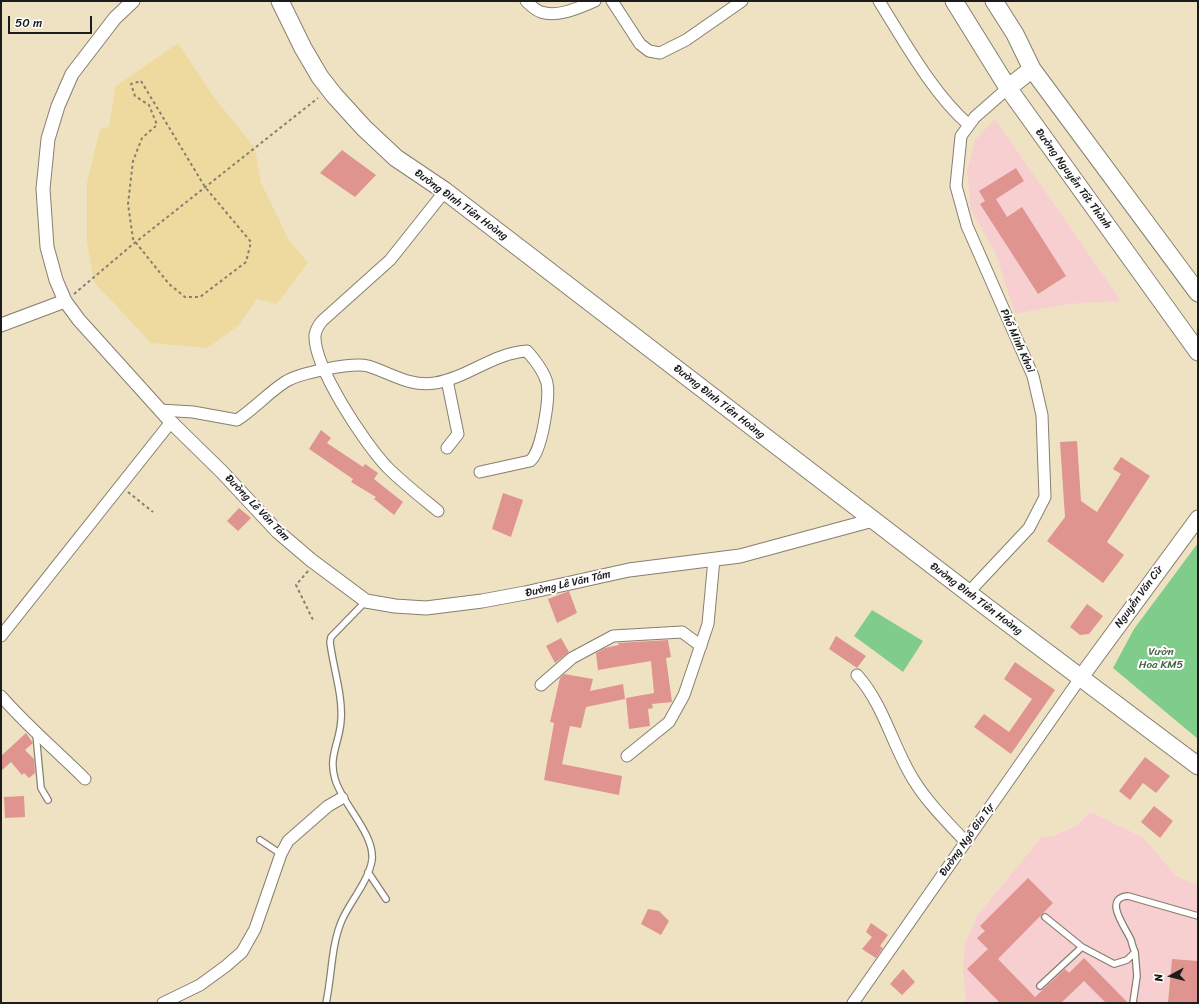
<!DOCTYPE html>
<meta charset="utf-8">
<style>
body{margin:0}
#map{position:relative;width:1199px;height:1004px;overflow:hidden;background:#efe2c3;font-family:Sriracha,sans-serif}
canvas{display:block}
.frame{position:absolute;inset:0;border:2px solid #1c1c1c;pointer-events:none}
.north{position:absolute;left:1151px;top:956px;width:40px;height:40px;-webkit-text-stroke:3px #fff;paint-order:stroke;rotate:263deg;font-size:11px;font-weight:700;line-height:16px;text-align:center;color:#1c1c1c}
.north::after{content:'';display:block;margin:auto;width:14px;height:18px;background:#1c1c1c;clip-path:polygon(50% 0,100% 100%,50% 72%,0 100%)}
.scale{position:absolute;left:8px;top:16px;width:84px;height:18px;box-sizing:border-box;border:2px solid #1c1c1c;border-top:0;padding-left:5px;font-size:12px;line-height:14px;white-space:nowrap;color:#1c1c1c;-webkit-text-stroke:3px #fff;paint-order:stroke}
</style>
<div id="map">
<canvas width="1199" height="1004"></canvas>
<div class="frame"></div>
<div class="north">N</div>
<div class="scale">50 m</div>
</div>
<script>
const ctx = document.querySelector('canvas').getContext('2d');
ctx.lineJoin = 'round';
function paint(path, color) { ctx.fillStyle = color; ctx.fill(path, 'evenodd'); }
function trace(path, color, width, dash) { ctx.strokeStyle = color; ctx.lineWidth = width; ctx.lineCap = dash ? 'butt' : 'round'; ctx.setLineDash(dash || []); ctx.stroke(path); }
function write(font, color, halo, rows, align = 'center') {
  ctx.font = font + ' Sriracha,sans-serif'; ctx.lineWidth = 4; ctx.setLineDash([]); ctx.textBaseline = 'middle'; ctx.strokeStyle = halo; ctx.fillStyle = color; for (const [text, x, y, turn = 0] of rows) {
    ctx.save(); ctx.translate(x, y); ctx.rotate((+turn || 0) * Math.PI / 180); ctx.textAlign = isNaN(turn) ? turn : align; if (halo) ctx.strokeText(text, 0, 0); ctx.fillText(text, 0, 0); ctx.restore();
  }
}
paint(new Path2D(`
 M995,119L1121,301L1067,304L1015,314L995,252L971,210L967,172L975,140Z
 M1090,812L1144,838L1175,875L1198,886V1003H964L966,1001L963,971L965,944L977,916L1042,837L1053,836L1078,825Z`), '#f7cfd1');
paint(new Path2D(`
 M1198,543V739L1113,668L1134,629Z
 M872,610L923,641L903,672L854,636Z`), '#80cc8b');
paint(new Path2D(`
 M178,43L213,96L255,148L261,183L290,242L308,262L277,304L257,299L238,326L207,348L151,343L94,282L87,242V183L100,129L109,127L115,87Z`), '#eeda9e');
paint(new Path2D(`
 M342,150L376,175L355,197L320,173Z
 M1016,168L1024,181L996,199L1007,217L1022,207L1066,276L1038,294L980,204L985,201L979,191Z
 M321,430L331,438L327,443L363,467L365,464L378,473L374,479L403,502L394,515L374,499L376,497L351,482L353,479L309,449Z
 M1077,441L1081,501L1097,512L1121,474L1113,469L1121,457L1150,476L1107,542L1124,555L1103,583L1047,541L1065,517L1060,442Z
 M503,493L523,500L511,537L492,529Z
 M239,508L251,518L238,531L227,521Z
 M569,591L577,613L557,623L548,599Z
 M1087,604L1103,616L1089,634L1080,635L1070,627Z
 M836,636L866,656L857,668L829,649Z
 M561,638L569,652L555,663L546,646Z
 M668,640L671,657L666,658L672,702L652,704L653,708L648,709L650,726L629,729L626,698L654,693L651,661L598,670L596,653L605,648L619,645L618,643Z
 M1015,662L1055,690L1011,754L974,727L984,714L1009,732L1032,699L1004,679Z
 M564,674L593,679L590,691L623,684L625,699L586,707L581,728L570,726L562,764L622,776L619,795L544,780L554,723L550,722L560,678Z
 M26,733L33,743L25,750L34,759L35,773L29,778L24,773L22,775L11,762L1,771V756Z
 M1145,757L1170,776L1156,793L1143,783L1130,800L1119,791Z
 M24,796L25,817L5,818L4,797Z
 M1154,806L1173,821L1160,838L1141,822Z
 M1028,878L1053,903L998,959L1035,997L1065,969L1069,973L1084,958L1128,1003H1106L1084,981L1061,1003H1000L967,969L988,949L977,938L985,931L980,926Z
 M648,909L659,911L669,921L661,935L641,924Z
 M871,923L888,935L880,946L883,948L876,958L862,949L872,937L866,932Z
 M1172,959L1198,961L1197,1003H1168Z
 M903,969L915,982L902,995L890,984Z`), '#df948f');
const service = new Path2D(`
 M36,734L41,788L48,800
 M260,840L281,854
 M368,872L386,899
 M1045,917L1082,947L1114,964L1127,960L1135,952C1133,948 1132,944 1131,940C1126,928 1102,898 1128,896L1198,916
 M1040,986L1082,947
 M326,1003C332,976 331,945 342,920C350,902 369,880 372,860C375,834 342,804 335,779C328,756 340,742 341,720C343,696 333,667 330,642L331,637L366,601
 M1133,1003L1137,976L1135,952`);
const minor = new Path2D(`
 M526,1C530,5 535,10 541,12C558,18 580,7 595,1
 M612,1L640,44L649,51L660,53L686,40L742,1
 M879,1C904,41 933,94 969,125
 M447,380L458,434L447,448
 M160,410L193,412L237,420C254,409 268,393 285,382C299,373 352,362 368,366C391,373 409,387 435,383C467,378 493,353 527,351C535,360 544,371 547,383C550,397 542,452 530,461L480,472
 M438,511C421,497 403,483 387,467C365,444 313,366 315,335C316,329 318,326 322,321L390,260L445,191
 M968,593L1029,528L1045,497L1042,415L1033,376L967,226L956,186L961,136L975,117L1008,88
 M1,636L171,422
 M857,675C884,705 892,745 913,779C927,802 947,822 966,842
 M541,685L572,658L613,636L682,632L701,646
 M1,696C27,726 57,751 85,779
 M627,756L669,722L684,695L708,624L714,559
 M163,1003L200,985L226,966L242,952L255,929L281,854L288,841L328,806L342,798
 M853,1003L1081,677`);
const tertiary = new Path2D(`
 M133,1L115,18L72,74L58,106L48,139L43,189L47,247L56,280L65,301L79,320L171,422L222,472L277,531L311,560L366,601L395,606L426,608L482,601L525,593L629,570L740,556L873,520
 M1,325L65,301`);
const secondary = new Path2D(`
 M1081,677L1198,518`);
const primary = new Path2D(`
 M280,1L303,48L320,77L334,95L364,128L396,158L445,191L988,608L1198,766
 M954,1L1008,88L1198,352
 M994,1L1015,34L1032,69L1198,293
 M1008,88L1032,69`);
trace(service, '#867f70', 8);
trace(minor, '#867f70', 13);
trace(tertiary, '#867f70', 15);
trace(secondary, '#867f70', 17);
trace(primary, '#867f70', 19);
trace(new Path2D(`
 M141,81L205,187L251,242L246,262L200,297H185L169,284L133,239L128,204L133,161L142,138L157,125L149,105L135,96L131,84Z
 M74,294L132,245L318,98
 M128,492L153,512
 M308,571L296,585L313,620`), '#867f70', 2, [3, 3]);
trace(service, '#fff', 5.5);
trace(minor, '#fff', 11);
trace(tertiary, '#fff', 13);
trace(secondary, '#fff', 15);
trace(primary, '#fff', 17);
write('11px', '#1c1c1c', '#fff', [
 ["Đường Nguyễn Tất Thành",1073,179,54],
 ["Đường Đinh Tiên Hoàng",461,205,36],
 ["Phố Minh Khai",1017,341,66],
 ["Đường Đinh Tiên Hoàng",719,402,38],
 ["Đường Lê Văn Tám",257,508,46],
 ["Đường Lê Văn Tám",568,584,-13],
 ["Nguyễn Văn Cừ",1139,597,-54],
 ["Đường Đinh Tiên Hoàng",976,599,37],
 ["Đường Ngô Gia Tự",967,840,-55]
]);
write('11px', '#446248', '#fff', [
 ["Vườn",1161,652],
 ["Hoa KM5",1161,665]
]);
</script>
